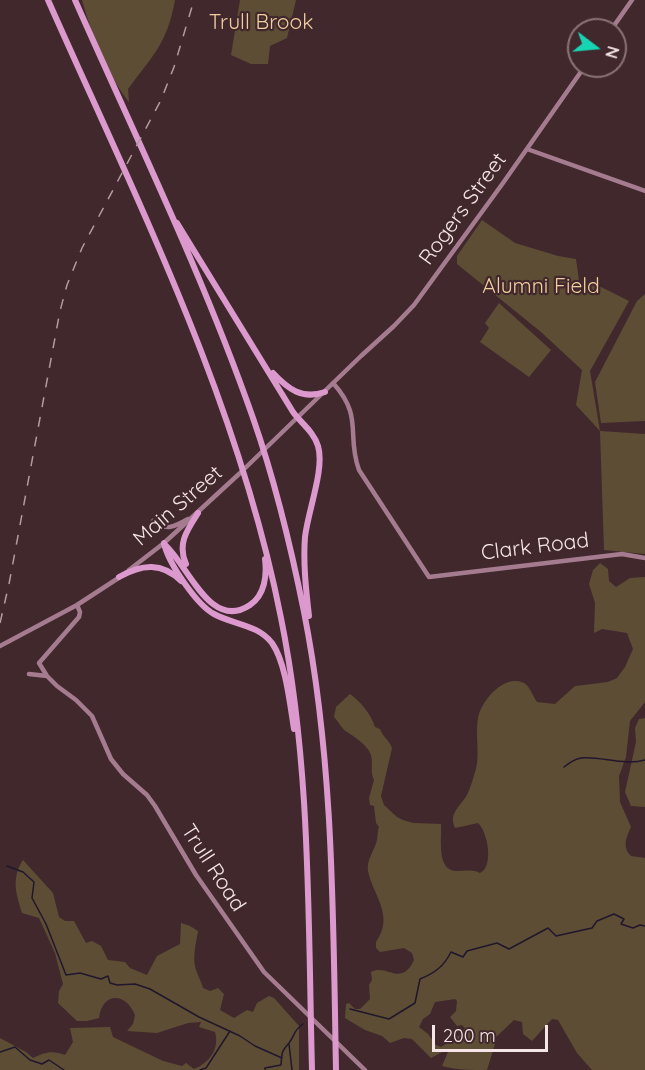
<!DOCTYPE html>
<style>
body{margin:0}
#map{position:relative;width:645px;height:1070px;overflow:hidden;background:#41282c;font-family:Quicksand,sans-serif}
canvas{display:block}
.north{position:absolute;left:567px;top:18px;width:60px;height:60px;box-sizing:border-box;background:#41282c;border:2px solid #897477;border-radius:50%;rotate:106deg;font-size:16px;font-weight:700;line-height:24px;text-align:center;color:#f6e5e7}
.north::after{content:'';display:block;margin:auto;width:21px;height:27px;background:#17d5b2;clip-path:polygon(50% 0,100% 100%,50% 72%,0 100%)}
.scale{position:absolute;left:432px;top:1025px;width:116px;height:27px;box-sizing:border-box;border:3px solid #f6e5e7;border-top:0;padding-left:8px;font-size:18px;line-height:21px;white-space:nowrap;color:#f6e5e7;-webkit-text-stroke:4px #41282c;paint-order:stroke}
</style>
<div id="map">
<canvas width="645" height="1070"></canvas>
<div class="north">N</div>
<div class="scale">200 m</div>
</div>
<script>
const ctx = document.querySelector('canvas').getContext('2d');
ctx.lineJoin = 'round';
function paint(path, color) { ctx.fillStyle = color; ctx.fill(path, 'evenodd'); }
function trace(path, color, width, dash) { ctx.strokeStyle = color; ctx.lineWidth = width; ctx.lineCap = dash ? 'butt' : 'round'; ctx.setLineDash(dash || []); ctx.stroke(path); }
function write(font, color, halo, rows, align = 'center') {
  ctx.font = font + ' Quicksand,sans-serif'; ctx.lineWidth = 4.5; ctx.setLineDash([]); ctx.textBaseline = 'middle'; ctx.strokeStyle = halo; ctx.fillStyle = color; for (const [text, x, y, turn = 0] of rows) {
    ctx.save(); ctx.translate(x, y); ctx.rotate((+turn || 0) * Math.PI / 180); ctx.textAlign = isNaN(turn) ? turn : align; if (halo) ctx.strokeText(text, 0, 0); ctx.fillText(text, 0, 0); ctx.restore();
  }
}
paint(new Path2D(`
 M82,0H175C167,44 153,55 128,89L129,102C106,73 92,35 82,0Z
 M240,0H296L287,38L270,46L268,64H251L231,55Z
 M482,220L515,243L558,256L576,259L580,288L591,282L629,301L590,371L600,431L645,434V554L604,550L600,431L576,405L582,370L541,332L457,264V256Z
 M645,294V421L601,423L595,382L637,301Z
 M499,303L551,350L529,377L480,342L489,328L485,323Z
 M600,563L608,569L609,581L616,587L630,578L645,577V702L630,721L626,757L619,776L620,802L631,827C626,838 622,847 631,856L645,858V1070H592L577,1053L558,1020L552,1019L532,1041L523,1034L522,1022L514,1020L494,1039L495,1044L487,1070C472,1070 455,1070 442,1066L448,1052L451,1051L448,1049L431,1058L412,1039L404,1038L390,1043L382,1036L365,1030L345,1018L346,1004L349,1003L355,1009H360L370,999L369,985L372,980L371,972C387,963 401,988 414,960L412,953L404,948L380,952L376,948V942C395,915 373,896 368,871C366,860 375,850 377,840C378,836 377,832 379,827L376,823L374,806L370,805L369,798L374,780C369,771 375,760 369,751C365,744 354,736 347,732C342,729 338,721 334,717L336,707L350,694C361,702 371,714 375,727L380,729C383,737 389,740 392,748L381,796L384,805L397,817L403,820L413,823L441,824C442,838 436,870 456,871C464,871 473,869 480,873C494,867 488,832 478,823L455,828C453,823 452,819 454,814C456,808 463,802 467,795C471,787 473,778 476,769C480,753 475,735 478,718C481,701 504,673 524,683C530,686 533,697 537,702L555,704L575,686L608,682L617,678L625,667L633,649L627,633L602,629L594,633L595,603L589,584L593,570ZM455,999L457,1001L456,1011L450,1017L457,1026L462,1025L465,1028L460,1035L441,1047L436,1045L428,1034L419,1027L423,1019L430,1014L435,1002Z
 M645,718V807L631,806L625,792L636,742L635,728L639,719Z
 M23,860L53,893L59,917L65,921H74L86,943L92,941L101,946L108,960L125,962L130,968L147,975L157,956L180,944L181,923L190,926L198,931C196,943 192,958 196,970C198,976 201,981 203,988L210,991L218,988L224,994L220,1010L234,1018L247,1010L253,1012L257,1003L269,996L274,998L299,1026V1070H0V1038L26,1052L33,1058C45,1052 52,1050 65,1055L73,1042L70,1028L110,1027L113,1037L163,1061L182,1066L186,1063L194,1069C209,1063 220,1049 215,1032L199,1027L201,1022L188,1023L157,1033L127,1031L133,1024L135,1015C125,991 102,993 99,1018L87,1021H77L58,1003L59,991L63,984L55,953L39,918L22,913C16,894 11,878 23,860Z`), '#5e4d35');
trace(new Path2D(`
 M564,767C569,763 575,759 581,758C601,756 624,766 645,760
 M7,866L23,872L34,882L32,898L46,924L66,975L80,973L101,979L108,976L110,983L117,985L135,984L150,989L199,1017L240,1036L255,1046L282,1058
 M350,1009L389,1019L415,1003L420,979C435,973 444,966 451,952L463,957L467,951L497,943L509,949L548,928L556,936L592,928L597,921L614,914L624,919L621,924L633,928L640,925L645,926
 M289,1044L292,1070
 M0,1052L15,1047L30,1060L42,1064L49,1060L64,1070
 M200,1070L206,1068L230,1031
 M265,1070V1068L281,1065C282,1053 281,1052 289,1043C296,1034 292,1032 303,1024`), '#20172d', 1.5);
trace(new Path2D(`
 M611,30L632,0
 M527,149L645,191
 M333,383C364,417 346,435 359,470L429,577L622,554L645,558
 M153,521C167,531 174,527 188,519
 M129,570L164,543L239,474L361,356L394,326L414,305L503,183L585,66
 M77,605L80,612L79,617L39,663L47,676L57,686L76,700L92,716L111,759L123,774L147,795L155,806L196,875L264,972L365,1070
 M0,646L77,605L120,577
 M29,674L47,676`), '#a57c8f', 4.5);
trace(new Path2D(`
 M48,0C137,201 238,400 281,618C311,766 308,919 312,1070
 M75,0C136,138 203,275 253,418C275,481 291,547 304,612C334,763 333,917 336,1070
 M177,223L293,412C301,423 314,432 318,446C325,468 308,511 305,537C303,563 306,590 309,616
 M273,373C288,389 302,400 325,392
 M164,543C168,563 197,605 214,614C234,625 257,624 272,643C286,663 290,705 294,729
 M164,544C188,564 210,632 250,605C265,595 267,575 265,559
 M186,564C177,544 187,530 198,513
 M119,577C142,564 162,562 181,581`), '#dc99cd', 6);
trace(new Path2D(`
 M0,623L9,584L60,311L67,285L82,248L161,100L174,67L194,0`), '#b19da0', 1.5, [10, 10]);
write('21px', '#f1ce9f', '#41282c', [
 ["Trull Brook",261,23],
 ["Alumni Field",541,287]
]);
write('21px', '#f6e5e7', '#41282c', [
 ["Rogers Street",463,209,-54],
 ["Main Street",178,506,-41],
 ["Clark Road",535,547,-7],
 ["Trull Road",213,868,57]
]);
</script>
